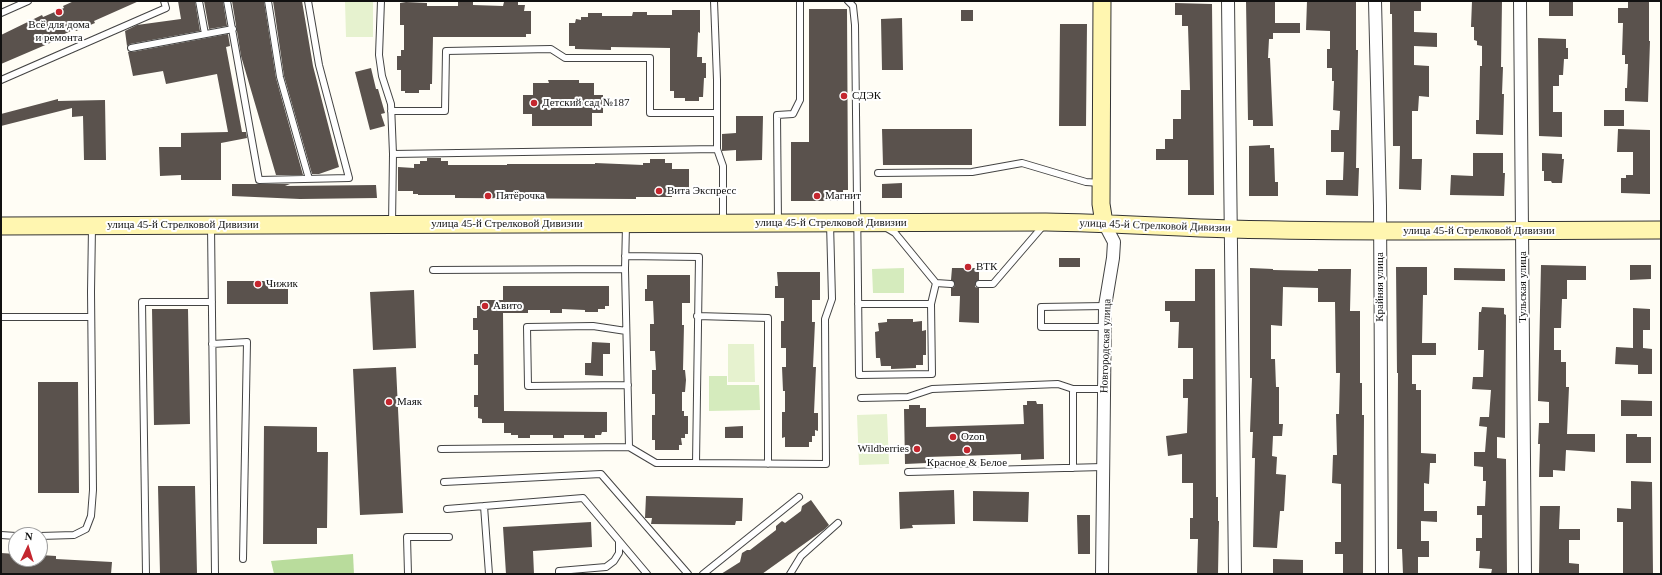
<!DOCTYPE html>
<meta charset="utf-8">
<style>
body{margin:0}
#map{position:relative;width:1662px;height:575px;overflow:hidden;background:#fffdf5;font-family:"Times New Roman",serif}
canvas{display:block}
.frame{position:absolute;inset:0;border:2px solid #111;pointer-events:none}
.north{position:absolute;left:8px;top:527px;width:40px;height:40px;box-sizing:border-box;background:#fff;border:1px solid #a0a0a0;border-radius:50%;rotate:4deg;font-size:11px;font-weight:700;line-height:16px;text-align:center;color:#111}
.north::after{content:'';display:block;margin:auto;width:14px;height:18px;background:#c4262e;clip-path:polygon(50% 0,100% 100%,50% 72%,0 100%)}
</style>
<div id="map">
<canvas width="1662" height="575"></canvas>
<div class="frame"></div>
<div class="north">N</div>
</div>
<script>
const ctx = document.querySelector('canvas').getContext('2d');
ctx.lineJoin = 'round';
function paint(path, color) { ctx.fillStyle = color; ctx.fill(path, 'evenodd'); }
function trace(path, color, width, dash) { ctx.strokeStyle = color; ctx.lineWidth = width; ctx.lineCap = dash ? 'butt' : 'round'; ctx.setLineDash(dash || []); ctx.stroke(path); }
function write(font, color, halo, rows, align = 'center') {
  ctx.font = font + ' "Times New Roman",serif'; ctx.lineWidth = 4; ctx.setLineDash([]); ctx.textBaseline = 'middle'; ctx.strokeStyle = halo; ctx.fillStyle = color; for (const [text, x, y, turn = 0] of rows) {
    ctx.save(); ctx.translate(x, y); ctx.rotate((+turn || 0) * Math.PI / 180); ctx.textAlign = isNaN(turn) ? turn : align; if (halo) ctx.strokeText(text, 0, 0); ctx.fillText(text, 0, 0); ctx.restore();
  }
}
paint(new Path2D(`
 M904,268V293H873L872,269Z
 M709,376H727V385H759L760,410L709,411Z`), '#d5ebbd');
paint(new Path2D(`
 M353,554L354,574H274L271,561Z`), '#b9dc9c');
paint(new Path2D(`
 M345,1H373V37H346Z
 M728,344H754L755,382H728Z
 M887,414L889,464L859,465L857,415Z`), '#e6f2cf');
paint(new Path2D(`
 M74,1H139L94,21L95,23L76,31L75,29L56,38L57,40L1,64V35L42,15L43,17L64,8L63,6Z
 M178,1H195L200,31L130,44L127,46L125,31L137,25L181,19Z
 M204,1H223L227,26L209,29Z
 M232,1H264L276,78L303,175H276L241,56Z
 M273,1H302L313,66L339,167L319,174H312L284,76Z
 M1246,1H1275V23H1300V33H1273V39H1269L1268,58H1270L1273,126H1253V120H1248Z
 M1307,1H1356V50H1358L1356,168H1359L1358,196L1326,195V180H1343L1344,152H1331V130H1339L1340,111L1333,110L1334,81H1332V68H1327V49H1330V31L1306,30Z
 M1390,1H1421V11H1414V32L1437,33V47L1414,46V65L1429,66V97L1419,96L1418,111H1412V159H1422L1421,190L1399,189L1400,146H1393L1392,14H1390Z
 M1472,1H1502L1501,67H1503L1502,94H1504L1503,135L1476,134V120H1479L1480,66H1482V46L1477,45V41L1474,40V27H1471Z
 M1549,1H1573V16H1549Z
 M1628,1H1649V41H1650L1648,102L1625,101V88H1627L1628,64H1625V55H1622L1623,23H1618V8H1628Z
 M406,2L427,3V6H458V2H473V5L503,6L504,2H518V5H525L524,11H531V34H526V37H433L432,84H430V90H419V93H405V91H401V70H397V56H401V50H404V25H400V3Z
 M1175,3L1212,4L1214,195H1188V160H1156V149H1165V139H1173V119H1181V90H1190L1188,26H1182V15H1175Z
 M809,9H847L848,190H843V201H791V142H809Z
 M672,10H700V33L698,32L697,57H702V63H706V78H704L703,97H699V101H685V98H674V91H670V48L611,47V50L575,49V46H569V23H575L576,19L581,20V17H588V13H602V16H632L633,12H647V15H672Z
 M961,10H973V21H961Z
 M902,18L903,70H882L881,19Z
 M1060,24H1087L1086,126H1059Z
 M228,34L230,46L226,47L242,132H246L247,138L221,143V180H181V175L160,176L159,147H181V133L228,132L217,74L166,84L163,71L133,76L128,52H132Z
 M1538,38L1566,39V48H1568V59H1564L1563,75H1559V86H1553V112H1562V137L1539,136Z
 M371,68L376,89H378L385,113L381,114L385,126L370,130L355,72Z
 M548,80H579V83H594V95H603V113H592V126H532V114H523V95H533V83H549Z
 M58,99V101L105,100L106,160H84L83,116L72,117V108L1,126V114Z
 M1604,110H1624V126H1604Z
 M736,116H763L762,160L736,161V150L722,151V134L736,133Z
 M882,129H972V165H883Z
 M1618,129L1650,130V194L1621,193V178H1626V175H1633V152H1617Z
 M1270,145V148H1274L1275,182H1278V196H1249V146Z
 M1473,153H1503V173H1505L1504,196L1450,195L1451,175L1473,176Z
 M1542,153L1562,154V159H1564L1562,183H1552L1551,181H1544V171H1542Z
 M427,158H441V161H448V165H507V164H595V163L643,165V163H650V159H665V163H672V169H689V193L672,192V197H636V199L455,198V195H418V194H413V191H398V167L414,168V164H420V161H427Z
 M902,183V198H882V184Z
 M232,184H290L285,186L376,185L377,198L300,199L232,196Z
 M1059,258H1080V267H1059Z
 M1541,265L1586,266V280H1567V299H1562L1561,328H1554V350H1561V362H1566V387H1569L1567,434H1595V452L1566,450L1565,471L1553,470V477H1539L1540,444H1538L1539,423H1549V402L1538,401Z
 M1630,265H1651V279L1630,280Z
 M1396,267H1427V295H1423L1422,343H1436V355H1412V384H1416V390H1421V453L1436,454V463H1430L1429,484L1424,483V511H1437V522L1421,521V541H1429V557H1418V574H1403L1402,549H1397L1398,373H1397Z
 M952,268H979V280L975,284V287L979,288V323L959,322L960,296H951V288L954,287L955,284L951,280Z
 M1250,268L1273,269V270L1318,271V269H1351L1350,311H1360V383H1362V415H1364L1363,574H1343V554H1335V542H1341V484L1332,483L1333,455H1337L1336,414H1339L1340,373H1336L1335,302H1318V288L1283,287L1282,326L1271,325V359H1275L1276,387H1279V424H1283L1282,436H1273L1272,456L1277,457L1276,474L1286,475L1284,511H1280L1277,548L1253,547L1255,458H1252L1253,432H1250L1252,378H1250Z
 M1454,268L1505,269V281L1454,280Z
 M1195,269H1215L1216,497H1218V521H1219L1218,574H1197L1198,539H1190V518H1193V483H1182V454L1168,456L1166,436L1187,433L1188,398H1183V379H1193V348H1178L1179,322H1170V311H1165V301H1195Z
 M777,272H820V300H812V322H815L813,367H816L814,413H818V431L815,430V436H812V442H809V447H785V437L782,438V412H785V391H783L782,367H786V348H781V321H784V298H775V286H778Z
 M647,275H690V303H682V325H684L683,370H685L686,380L685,392H682V411H684V416H688V434H685V438H681L682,445H679V450H655V440H652V415H655V394H652V370H656L655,351H650V324H654L653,301H645V289H647Z
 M227,281H288V304H227Z
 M503,286H609V306H605V309H598V312H585V310L562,309V313H550V310H528V313H503L504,411L607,412V432H602L601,435H595V438H584V435H564V438H553V435H530V438H518V435H511V433H504V423H482V419L478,418V407H474V395H478V365H474V354H478V330H473V318H477V306H480V300H503Z
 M414,290L416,348L373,350L370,292Z
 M1482,307L1504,308V314L1506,315L1505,438L1497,437V458L1506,459L1507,574H1491L1492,569L1479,568L1480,551H1476V538H1482V515H1477V506H1485L1486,481H1483V467L1474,466V452H1485L1487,427L1479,426L1480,417H1489L1491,390L1472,389L1473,377H1483L1484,350H1478L1479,312H1481Z
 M1633,308L1650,309V330H1643V348L1652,349V374H1638V365L1615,364L1616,347L1633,348Z
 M152,309H188L190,424L154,425Z
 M887,319H913V322L922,321V331L926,330V355H923V365H916V368L891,369V366H881L880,358H876L875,332L879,331L878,323L887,322Z
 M592,342L610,343V354H603V376L585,375V363H591Z
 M396,367L403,513L360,515L353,369Z
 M38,382H78L79,493H38Z
 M1621,400L1652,401V416H1621Z
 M1027,401H1036L1037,404H1043L1044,459L1021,460V454L927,457V463L905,464L904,409H909V405H920V408H926V427L1024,424L1023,405H1027Z
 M264,426L317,427V452H328L327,528H317V544H263Z
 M743,426V438H725V427Z
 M1626,434H1637V437H1651V463H1626Z
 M1631,481L1652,482L1653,574H1623V522H1617V508L1631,509Z
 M158,486H195L197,574H160Z
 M954,490L955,524L912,525L913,528L900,529L899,492Z
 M973,491L1029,492L1028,522L973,521Z
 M646,496L743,498L742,521H736L735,525L651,524L652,518H645Z
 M811,500L829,525L825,529L762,574H721L740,562L742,553L747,550H750L776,530V526L782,521L785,523L801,511L802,506Z
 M1540,506H1560L1559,529H1580V540H1569V563L1579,564V573L1539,574Z
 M1077,515H1090V554H1078Z
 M591,522L592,547L533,551L534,574H506L503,527Z
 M1,553L16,554V559H40V555L56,556V559L112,562L111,574H1Z
 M1273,559L1303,560V574H1273Z`), '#5a524d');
const lane = new Path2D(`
 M199,1L205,34
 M227,1L259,180L349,178L319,65L308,1
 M268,1L280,77L309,179
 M381,1L379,55L382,76L391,104L393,154L392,224
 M714,1L717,80V149L723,166V221
 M848,1L853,6L855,25L859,375L932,374L931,304L936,283
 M1,13L28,1
 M131,48L233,29
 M1,80L166,8L164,1
 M391,111H445L446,51L551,49L565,58H650V113H717
 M393,154L717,149
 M878,173L972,172L1022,163L1086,182L1100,183
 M778,222L777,115L793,114L800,100V1
 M211,226L215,574
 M885,227L895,233L936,283L951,284
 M625,256L699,257L696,463H656L629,447
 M433,270L625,269
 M979,284H993L1043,226
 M858,304H931
 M697,316L768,318V464
 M1,317H91
 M1105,327H1041V307L1105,306
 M626,331L593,326L527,327L528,386L628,385
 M212,344L247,342L243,559
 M861,398L908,397L932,389L1058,384L1073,389
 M441,449L629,447L625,269L626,225
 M696,463L826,464L825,319L832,299L830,223
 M1073,468V389H1104
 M908,472L1103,467
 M444,482L601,474L688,574
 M484,506L489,574
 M447,509L583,498L647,574
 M1,535L16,536
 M40,536L74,535L86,529L91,516L93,490L91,292L92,227
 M146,574L142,302H212
 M408,574L407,537H449
 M559,574V571L606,567L614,561L619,553V541
 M703,574L799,497
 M790,574L801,556L838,523`);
const street = new Path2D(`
 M1228,1L1235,574
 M1375,1L1380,206L1382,574
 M1520,1L1525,574
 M1102,574L1105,306L1113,258L1114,242L1104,223`);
const secondary = new Path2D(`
 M1102,1L1101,204L1104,223
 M1,226L1046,222C1108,223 1169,227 1231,229C1374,233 1518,230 1661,230`);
trace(lane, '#444', 8);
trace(street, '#444', 14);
trace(secondary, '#333', 19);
trace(lane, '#fff', 6);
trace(street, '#fff', 12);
trace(secondary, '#fff6b0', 17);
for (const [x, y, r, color] of [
 [59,12,4,"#c4262e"],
 [844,96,4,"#c4262e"],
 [534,103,4,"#c4262e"],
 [659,191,4,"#c4262e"],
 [488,196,4,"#c4262e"],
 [817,196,4,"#c4262e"],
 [968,267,4,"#c4262e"],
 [258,284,4,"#c4262e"],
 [485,306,4,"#c4262e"],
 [389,402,4,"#c4262e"],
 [953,437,4,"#c4262e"],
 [917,449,4,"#c4262e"],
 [967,450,4,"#c4262e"]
]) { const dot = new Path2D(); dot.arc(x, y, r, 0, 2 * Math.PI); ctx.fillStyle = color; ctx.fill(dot); trace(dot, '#fff', 1.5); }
write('11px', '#111', '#fff', [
 ["Всё для дома",59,25,"center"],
 ["и ремонта",59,38,"center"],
 ["СДЭК",852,96],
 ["Детский сад №187",542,103],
 ["Вита Экспресс",667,191],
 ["Пятёрочка",496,196],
 ["Магнит",825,196],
 ["ВТК",976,267],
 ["Чижик",266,284],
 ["Авито",493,306],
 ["Маяк",397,402],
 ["Ozon",961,437],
 ["Wildberries",909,449,"right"],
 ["Красное & Белое",967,463,"center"]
], 'left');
write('11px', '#111', '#fff', [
 ["улица 45-й Стрелковой Дивизии",831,223],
 ["улица 45-й Стрелковой Дивизии",507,224],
 ["улица 45-й Стрелковой Дивизии",183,225],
 ["улица 45-й Стрелковой Дивизии",1155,226,2],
 ["улица 45-й Стрелковой Дивизии",1479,231],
 ["Крайняя улица",1380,287,-90],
 ["Тульская улица",1523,287,-90],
 ["Новгородская улица",1106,346,-88]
]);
</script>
